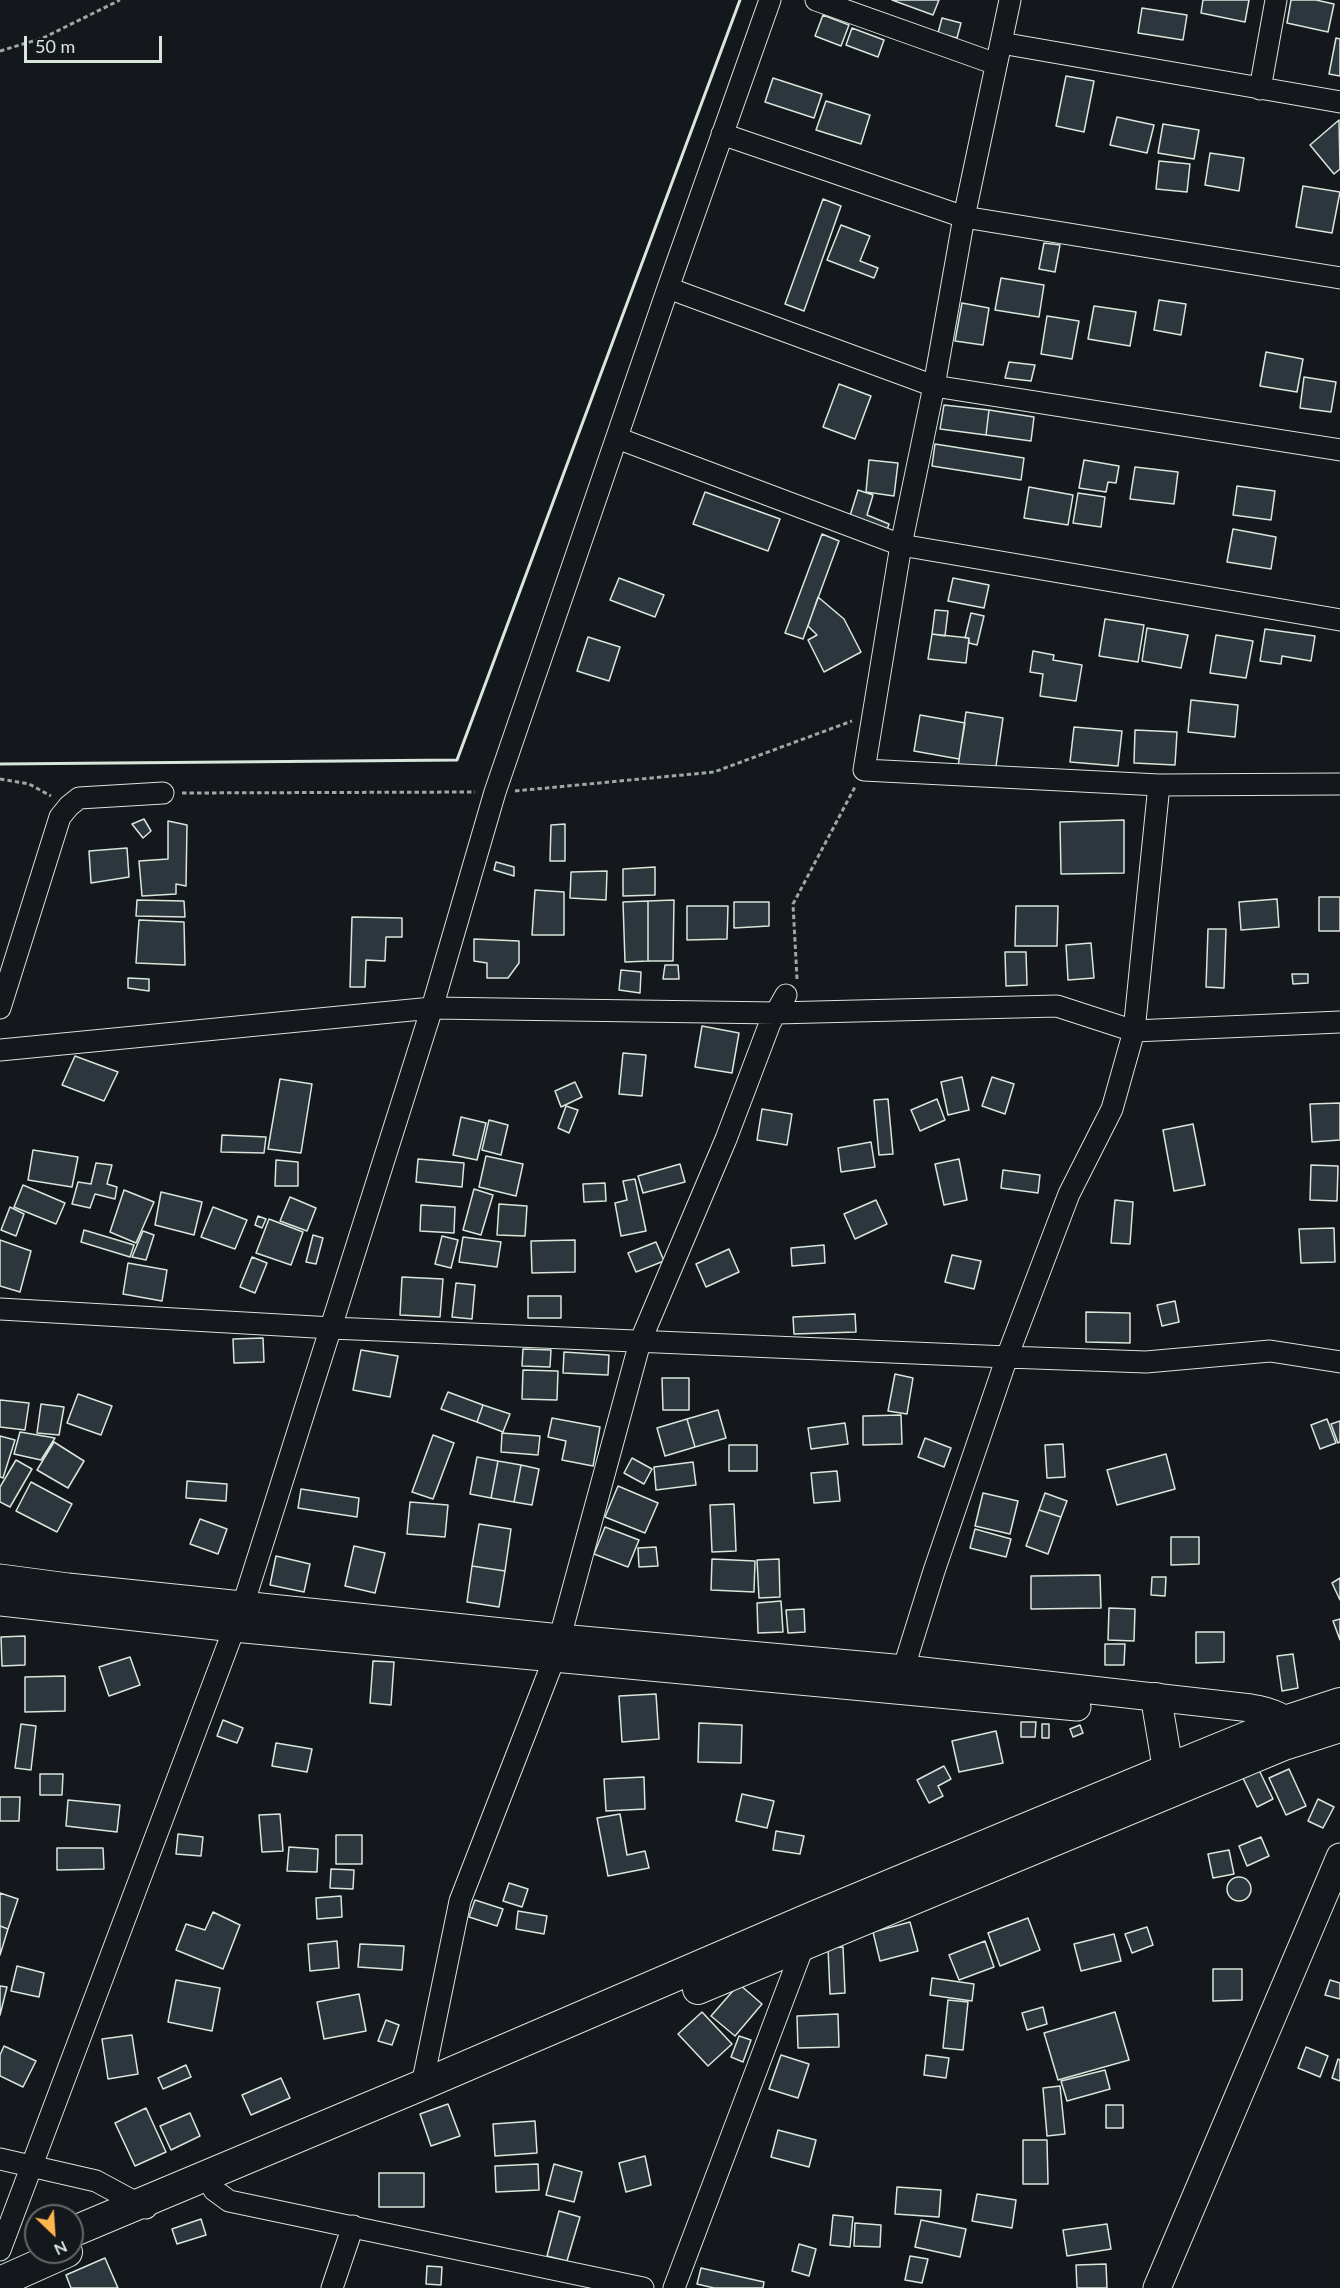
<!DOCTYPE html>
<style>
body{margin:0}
#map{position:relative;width:1340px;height:2288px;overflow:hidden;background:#14181c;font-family:Lato,sans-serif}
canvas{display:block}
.north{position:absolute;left:24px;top:2204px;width:60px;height:60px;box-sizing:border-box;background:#14181c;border:2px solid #626a69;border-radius:50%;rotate:155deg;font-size:16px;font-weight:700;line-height:24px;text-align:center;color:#d8e6dc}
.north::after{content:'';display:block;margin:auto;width:21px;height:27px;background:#ffb74d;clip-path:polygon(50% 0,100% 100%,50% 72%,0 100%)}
.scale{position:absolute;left:24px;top:36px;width:138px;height:27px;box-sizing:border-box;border:3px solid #d8e6dc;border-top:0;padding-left:8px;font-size:18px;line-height:21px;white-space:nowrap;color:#d8e6dc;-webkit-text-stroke:4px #14181c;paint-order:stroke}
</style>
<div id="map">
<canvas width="1340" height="2288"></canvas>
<div class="north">N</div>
<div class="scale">50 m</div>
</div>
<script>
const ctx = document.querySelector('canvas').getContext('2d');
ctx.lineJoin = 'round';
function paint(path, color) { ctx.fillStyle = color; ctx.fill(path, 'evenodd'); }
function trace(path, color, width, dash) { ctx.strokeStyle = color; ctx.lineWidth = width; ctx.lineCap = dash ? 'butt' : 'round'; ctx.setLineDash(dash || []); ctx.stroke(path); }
const building = new Path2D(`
 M892,0H939L933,15Z
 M1203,0H1249L1245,22L1201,13Z
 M1291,0H1316L1334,4L1328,32L1287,23Z
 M1142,8L1187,15L1183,40L1138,33Z
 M823,15L849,25L841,46L815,36Z
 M942,18L961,23L957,38L938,33Z
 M852,28L884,40L878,57L846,45Z
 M1336,38L1340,39V76L1329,74Z
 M1066,76L1094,81L1084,132L1056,126Z
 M773,78L822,94L814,118L765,102Z
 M826,101L870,115L861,144L816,130Z
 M1117,117L1154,125L1147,153L1110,145Z
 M1339,120L1340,169L1334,174L1310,145Z
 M1163,124L1199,130L1194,159L1158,153Z
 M1210,153L1244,158L1239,191L1205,185Z
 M1159,161L1190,164L1187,192L1156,189Z
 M1303,186L1340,192L1332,233L1296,227Z
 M823,199L841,206L804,311L785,304Z
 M841,225L870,236L860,261L878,268L874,278L827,260Z
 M1044,243L1060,245L1055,272L1039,269Z
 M1001,278L1044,285L1039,317L995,310Z
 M1159,300L1186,304L1181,335L1154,330Z
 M962,303L989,308L983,345L955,341Z
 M1094,306L1136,312L1130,346L1088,339Z
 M1047,316L1079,321L1072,359L1041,354Z
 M1266,352L1303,359L1297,392L1260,386Z
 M1009,362L1035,365L1031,381L1005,378Z
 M1304,377L1336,382L1331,412L1300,408Z
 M839,384L871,396L855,439L823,427Z
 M944,405L989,410L986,435L940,429Z
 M989,410L1034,417L1031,441L986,435Z
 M935,444L1024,458L1021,480L932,466Z
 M869,460L898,463L894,496L866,492Z
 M1084,460L1119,466L1116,483L1108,482L1106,492L1079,488Z
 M1135,467L1178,472L1174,504L1130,499Z
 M1237,486L1275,491L1271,520L1233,515Z
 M1029,487L1073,495L1068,525L1024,518Z
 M858,490L873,495L867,515L889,524L886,533L849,519Z
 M705,492L780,519L768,551L693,524Z
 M1078,493L1105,497L1101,527L1073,523Z
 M1233,529L1276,537L1271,569L1227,562Z
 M822,534L839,541L803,639L785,633Z
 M619,578L664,595L655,617L610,600Z
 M953,578L989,585L984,608L948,601Z
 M818,597L844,619L861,652L824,672L808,640L817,635L808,626Z
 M935,610L948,611L945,636L932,634Z
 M971,613L984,616L977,645L969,643V638H965Z
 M1105,619L1144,625L1138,662L1099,656Z
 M1147,628L1188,635L1181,668L1142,661Z
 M1265,629L1315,636L1311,661L1282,656L1281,664L1260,661Z
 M932,634L969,638L966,663L928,659Z
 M1216,635L1253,641L1246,678L1210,673Z
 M588,637L620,647L609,681L577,671Z
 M1033,651L1054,655L1053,660L1082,665L1076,701L1040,696L1043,674L1030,672Z
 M1191,700L1238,705L1235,737L1188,732Z
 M966,712L1003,718L995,773L958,767Z
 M920,715L965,723L959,759L914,751Z
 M1074,727L1122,731L1118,766L1070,762Z
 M1135,730L1177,732L1175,765L1134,763Z
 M144,819L151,831L143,838L132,824Z
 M1124,820V873L1061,874L1060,822Z
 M168,821L187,825L186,886L176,884V894L142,896L139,861L168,859Z
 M565,824V861H550L551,825Z
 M127,848L129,877L91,883L89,851Z
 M496,862L514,867V876L494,870Z
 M655,867V895L623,896V869Z
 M607,871L606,900L570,898L571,872Z
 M535,890L564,892V935H532Z
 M1319,897H1340V931H1319Z
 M1277,899L1279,927L1241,930L1239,902Z
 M137,900L184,901L185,917L136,916Z
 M674,900L673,961H648V901Z
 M648,901V961L625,962L623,902Z
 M734,902H769V926L734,928Z
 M687,906H728L727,939L687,940Z
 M1016,906H1058L1057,946H1015Z
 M352,917L402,918V937H386L385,961L366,960L365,987H350Z
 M139,920L184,922L185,965L136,963Z
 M1208,929H1226L1224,988L1206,987Z
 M474,939L519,941V963L508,978H487V963L474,961Z
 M1091,943L1094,978L1068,980L1066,945Z
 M1005,952H1026L1027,985L1006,986Z
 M665,965H678L679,979H663Z
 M621,970L641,972L640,993L619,990Z
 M1292,974H1308V983L1293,984Z
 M128,978L149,979V991L128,988Z
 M702,1026L739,1033L732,1073L695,1067Z
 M623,1053L646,1055L642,1096L619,1094Z
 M75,1056L118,1072L104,1101L62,1085Z
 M962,1077L969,1110L948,1115L941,1082Z
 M992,1077L1014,1084L1005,1114L982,1106Z
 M280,1079L312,1084L301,1153L268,1149Z
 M575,1082L582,1097L561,1107L555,1091Z
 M888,1099L893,1154L879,1155L874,1100Z
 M937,1099L945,1120L920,1131L911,1110Z
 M1340,1103V1140L1312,1142L1310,1104Z
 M566,1106L578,1110L569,1133L558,1128Z
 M762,1109L792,1114L787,1145L757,1140Z
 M461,1117L486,1123L477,1160L453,1155Z
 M489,1120L508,1125L501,1155L482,1150Z
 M1193,1124L1205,1185L1174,1191L1163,1130Z
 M222,1135L266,1137L264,1153L221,1152Z
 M871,1142L875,1167L841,1172L838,1148Z
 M33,1150L78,1157L72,1187L28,1180Z
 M486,1156L523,1164L516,1196L479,1187Z
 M418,1159L464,1163L462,1187L416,1182Z
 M959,1159L967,1200L944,1205L935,1164Z
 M276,1160L298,1162V1186H275Z
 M96,1163L112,1165L107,1184L117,1187L115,1199L95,1194L90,1208L72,1204L78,1182L91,1184Z
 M680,1164L685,1182L643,1193L638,1176Z
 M1311,1165L1338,1166L1337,1201L1310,1200Z
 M1003,1170L1040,1175L1038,1193L1001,1188Z
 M635,1179L646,1231L621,1236L615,1203L627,1200L623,1181Z
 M605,1183L606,1201L584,1202L583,1184Z
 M23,1185L65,1203L56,1224L14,1207Z
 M474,1189L493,1195L481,1235L463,1230Z
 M124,1190L154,1202L136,1243L110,1232Z
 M161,1192L202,1202L194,1235L155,1225Z
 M290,1197L316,1208L307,1231L280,1221Z
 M876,1200L887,1224L855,1239L844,1214Z
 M1115,1200L1133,1202L1130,1244L1111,1243Z
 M499,1204L527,1206L525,1236L497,1235Z
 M421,1205L455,1207L454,1233L420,1231Z
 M10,1207L24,1214L16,1236L1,1230Z
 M213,1207L247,1220L235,1249L201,1237Z
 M258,1216L266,1219L262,1228L255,1225Z
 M269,1219L303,1232L291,1265L256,1253Z
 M1334,1228L1335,1262L1301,1263L1299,1229Z
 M84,1230L134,1245L130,1257L81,1242Z
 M143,1231L154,1235L146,1260L132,1257Z
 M313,1235L323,1238L316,1264L306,1262Z
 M442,1236L458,1240L451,1268L435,1264Z
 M463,1237L501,1242L497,1267L459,1262Z
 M0,1240L31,1251L20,1292L0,1286Z
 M575,1240V1272L532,1273L531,1241Z
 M656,1242L664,1261L636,1272L628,1253Z
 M824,1245L825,1263L792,1266L791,1248Z
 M729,1249L739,1272L706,1287L696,1264Z
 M952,1255L981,1261L974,1289L945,1282Z
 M252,1257L267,1263L255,1293L240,1287Z
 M128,1263L167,1270L162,1301L123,1294Z
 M402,1277L443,1279L440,1317L400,1315Z
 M456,1283L475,1285L472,1319L452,1317Z
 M528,1296H561V1318H528Z
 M1175,1301L1179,1322L1162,1326L1157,1305Z
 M1086,1312L1130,1313V1343L1086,1342Z
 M855,1314L856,1332L794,1334L793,1317Z
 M263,1338L264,1362L234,1363L233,1339Z
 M523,1349L551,1350L550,1367L522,1366Z
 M361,1350L398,1356L390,1397L353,1390Z
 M564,1352L609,1355L608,1375L563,1373Z
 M523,1370L558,1371L557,1400L522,1399Z
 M895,1374L913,1378L907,1414L888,1411Z
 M662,1378H689V1410H663Z
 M448,1392L483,1405L477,1422L441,1409Z
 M78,1394L112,1406L101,1435L67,1423Z
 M0,1400L29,1403L25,1430L0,1427Z
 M41,1404L64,1407L59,1435L37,1433Z
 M483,1405L510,1414L503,1432L477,1422Z
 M718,1410L726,1438L695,1447L687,1419Z
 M901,1415L902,1444L863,1445V1416Z
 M552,1418L600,1427L593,1466L562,1460L566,1441L548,1437Z
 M687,1419L695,1447L665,1456L657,1428Z
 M1327,1419L1336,1443L1320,1449L1311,1425Z
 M1340,1421V1442L1338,1443L1331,1424Z
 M845,1423L848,1444L811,1449L808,1428Z
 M20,1432L55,1438L41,1460L14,1454Z
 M502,1433L540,1436L538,1455L501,1452Z
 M433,1435L454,1443L433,1499L412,1492Z
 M0,1436L15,1440L3,1478L0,1477Z
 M925,1438L951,1448L944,1467L918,1457Z
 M54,1442L84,1461L68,1488L37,1470Z
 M1063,1444L1065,1477L1047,1478L1045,1445Z
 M729,1445H757V1471H729Z
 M1166,1454L1175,1489L1117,1505L1107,1470Z
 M477,1457L498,1461L491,1498L470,1494Z
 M632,1458L652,1469L644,1484L624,1473Z
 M16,1460L32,1469L10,1507L0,1502V1487Z
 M498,1461L521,1465L514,1502L491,1498Z
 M693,1462L696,1485L656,1490L654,1467Z
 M521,1465L539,1469L532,1505L514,1502Z
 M837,1471L840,1501L814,1503L811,1473Z
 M187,1481L227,1484L226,1501L186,1498Z
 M31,1482L72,1504L57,1532L16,1511Z
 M618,1486L658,1503L645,1533L605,1517Z
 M301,1489L359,1498L357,1517L298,1508Z
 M983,1493L1018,1501L1010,1534L975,1526Z
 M1045,1493L1067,1501L1061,1517L1039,1510Z
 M410,1502L448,1505L445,1537L407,1534Z
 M734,1504L736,1551L712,1552L710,1505Z
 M1039,1510L1061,1517L1048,1554L1026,1546Z
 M200,1519L227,1529L218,1554L190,1544Z
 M479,1524L511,1529L505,1571L472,1566Z
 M605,1527L639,1540L628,1567L594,1554Z
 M975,1529L1011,1539L1006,1557L970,1548Z
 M1171,1537H1199V1564L1171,1565Z
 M354,1546L385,1553L375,1593L345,1586Z
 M656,1547L658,1566L639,1567L638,1548Z
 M276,1556L310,1564L304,1592L270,1585Z
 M712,1559L755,1561L754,1592L711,1590Z
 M779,1559L780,1597L759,1598L757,1560Z
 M472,1566L505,1571L499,1607L467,1602Z
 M1100,1575L1101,1608L1031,1609V1576Z
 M1152,1577H1166L1165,1596L1151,1595Z
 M1340,1578V1600L1332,1583Z
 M781,1601L783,1632L758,1633L757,1603Z
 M1109,1608L1135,1609L1134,1641L1108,1640Z
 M804,1609L805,1632L788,1633L786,1610Z
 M1340,1619V1640L1333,1621Z
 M1196,1632H1224V1662L1196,1663Z
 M25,1636V1665L2,1666L1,1637Z
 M1105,1644H1125L1124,1665H1105Z
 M1293,1654L1298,1688L1282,1691L1277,1656Z
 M130,1657L140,1685L109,1696L99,1667Z
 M373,1661L394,1662L391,1705L370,1703Z
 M65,1676V1711L25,1712V1677Z
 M656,1694L659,1739L622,1742L619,1696Z
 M223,1720L243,1728L237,1743L217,1736Z
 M1021,1722H1036L1035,1737H1021Z
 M699,1723L742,1725L741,1763L698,1762Z
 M21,1724L36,1726L31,1770L15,1768Z
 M1042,1724H1049V1738H1042Z
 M1080,1725L1083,1733L1073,1737L1070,1729Z
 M996,1731L1003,1763L959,1772L952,1741Z
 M276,1743L312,1749L307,1772L272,1766Z
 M944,1766L951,1779L938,1786L943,1796L929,1803L917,1780Z
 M1258,1768L1273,1799L1257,1807L1242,1776Z
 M1289,1769L1306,1806L1286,1815L1269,1778Z
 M40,1774H63L62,1795H40Z
 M644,1777L645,1809L606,1811L604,1779Z
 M742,1794L774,1801L767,1828L736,1821Z
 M0,1797H20L19,1821H0Z
 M1318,1799L1334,1807L1323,1828L1308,1821Z
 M68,1800L120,1805L117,1832L66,1826Z
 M280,1814L283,1851L262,1852L259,1815Z
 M620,1814L627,1855L645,1851L649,1868L608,1876L597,1818Z
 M776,1831L804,1836L800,1854L773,1850Z
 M178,1834L203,1837L201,1856L176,1854Z
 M336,1835H362V1864H336Z
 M1261,1837L1269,1856L1247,1866L1239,1846Z
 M289,1847L318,1849L317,1872L287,1871Z
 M57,1848H103L104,1869L57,1870Z
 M1229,1850L1234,1874L1213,1878L1208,1854Z
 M331,1869L354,1870L353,1889L330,1888Z
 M1227 1889a12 12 0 1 1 24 0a12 12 0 1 1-24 0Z
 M509,1883L528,1889L522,1907L503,1901Z
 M0,1893L18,1899L8,1929L0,1926Z
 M341,1896L342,1917L317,1919L316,1898Z
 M475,1900L503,1909L497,1926L469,1917Z
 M518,1911L547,1916L544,1934L516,1929Z
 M213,1912L240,1925L223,1969L176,1950L186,1924L205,1930Z
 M1028,1918L1040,1950L1000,1966L988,1933Z
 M910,1922L918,1951L880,1961L873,1932Z
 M0,1926L8,1929L0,1955Z
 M1147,1927L1153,1945L1132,1953L1125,1934Z
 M1114,1934L1121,1961L1081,1971L1074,1944Z
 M337,1941L339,1968L310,1971L308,1944Z
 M985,1941L994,1967L959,1980L949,1955Z
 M360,1944L404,1946L402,1970L358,1967Z
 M843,1947L845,1993L830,1994L828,1948Z
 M17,1966L44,1973L39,1997L11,1991Z
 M1213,1969H1242V2000L1213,2001Z
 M932,1978L974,1984L972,2001L930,1995Z
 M176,1980L220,1988L212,2031L168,2022Z
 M1330,1980L1340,1983V1999L1325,1995Z
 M739,1984L762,2004L735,2036L711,2016Z
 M0,1986L7,1987L0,2015Z
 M359,1994L366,2031L324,2039L317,2002Z
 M948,2000L968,2002L963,2050L943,2048Z
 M1043,2007L1047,2024L1027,2030L1022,2013Z
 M702,2012L732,2044L708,2066L678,2034Z
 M1115,2012L1129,2060L1058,2080L1044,2033Z
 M838,2014L839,2047L798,2048L797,2016Z
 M386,2020L399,2025L392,2045L378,2041Z
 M132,2035L138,2074L108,2079L102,2039Z
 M739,2036L751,2040L743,2062L731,2057Z
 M4,2046L36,2061L23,2087L0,2076V2055Z
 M1306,2047L1328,2056L1320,2077L1298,2068Z
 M781,2055L809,2064L798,2098L769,2089Z
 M926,2055L949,2058L946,2078L924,2075Z
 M1338,2059L1340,2060V2081L1332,2078Z
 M186,2065L191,2077L163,2089L158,2078Z
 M1105,2070L1110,2089L1067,2101L1061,2081Z
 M281,2078L290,2098L251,2115L242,2095Z
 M1060,2086L1065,2134L1047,2136L1043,2088Z
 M448,2104L460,2136L431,2146L420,2114Z
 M1106,2105H1123V2128H1106Z
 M146,2108L166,2152L135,2166L115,2123Z
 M190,2113L200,2136L171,2150L160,2126Z
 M535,2121L537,2153L495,2156L493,2124Z
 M778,2130L816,2140L809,2167L771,2157Z
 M1023,2140H1047L1048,2184H1023Z
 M645,2156L651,2185L626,2192L619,2163Z
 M538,2164L539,2190L496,2192L495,2166Z
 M554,2164L582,2172L574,2202L546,2195Z
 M379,2173H424V2207H379Z
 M897,2187L941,2190L939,2217L895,2214Z
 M977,2194L1016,2200L1012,2228L972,2221Z
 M559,2211L580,2217L567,2261L547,2256Z
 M833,2215L853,2217L850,2247L830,2245Z
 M201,2219L206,2235L177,2244L172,2229Z
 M921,2220L966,2229L960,2257L915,2247Z
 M855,2223L881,2225L880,2247L854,2246Z
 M1107,2224L1111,2249L1067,2256L1063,2230Z
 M799,2244L816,2249L809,2276L792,2271Z
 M910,2256L928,2259L922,2283L905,2280Z
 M105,2258L118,2288H71L66,2275Z
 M1106,2264L1107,2288H1077L1076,2265Z
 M427,2266L442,2267L441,2285L426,2284Z
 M701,2268L764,2282L763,2288H714L697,2284Z`);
paint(building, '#2c363c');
trace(building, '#d8e6dc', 1.5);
const minor = new Path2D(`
 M816,0L996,64
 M1010,0L964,217L934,386L901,545L864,770L1159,785L1340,784
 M1001,43L1340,102
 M1260,89L1276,0
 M722,134L964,217L1340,278
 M668,288L934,386L1340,450
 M617,438L901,545L1340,620
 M0,1008L60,817L69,806L79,798L163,793
 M0,1050L432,1008L776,1013L1057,1006L1134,1031L1340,1022
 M0,1309L332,1328L1007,1357L1146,1362L1270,1351L1340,1362
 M899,1683L934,1571L1007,1357L1069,1194L1112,1109L1134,1031L1159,785
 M422,2085L460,1901L554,1659L640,1342L726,1139L770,1023L786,995
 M0,2159L96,2181L146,2208
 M207,2174L214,2190L229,2201L643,2288
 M0,2250L243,1605L432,1008L495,792L668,288L770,0
 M332,2288L353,2226
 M674,2288L806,1939`);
const major = new Path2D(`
 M0,1578L68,1587L560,1638L905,1669L1251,1708C1271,1711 1285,1717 1299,1732
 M0,1602L234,1628L1077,1707
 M1157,2288L1340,1857`);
const highway = new Path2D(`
 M1156,1698L1171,1787
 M698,1989L1284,1745L1340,1727
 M72,2232L422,2085L815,1916L1168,1769L1288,1720L1340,1703
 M0,2282L67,2252`);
trace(minor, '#d8e6dc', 23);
trace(major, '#d8e6dc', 29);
trace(highway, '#d8e6dc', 32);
trace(new Path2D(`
 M0,51L43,38L120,0
 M0,779L29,784L51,796
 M515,791L714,772L852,721
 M182,793L475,792
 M797,979L793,904L856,785`), '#9da8a2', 3, [4.5, 3]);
trace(minor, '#14181c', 21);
trace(major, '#14181c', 27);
trace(highway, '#14181c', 30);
trace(new Path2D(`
 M0,764L457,760L740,0`), '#d8e6dc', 3);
</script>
